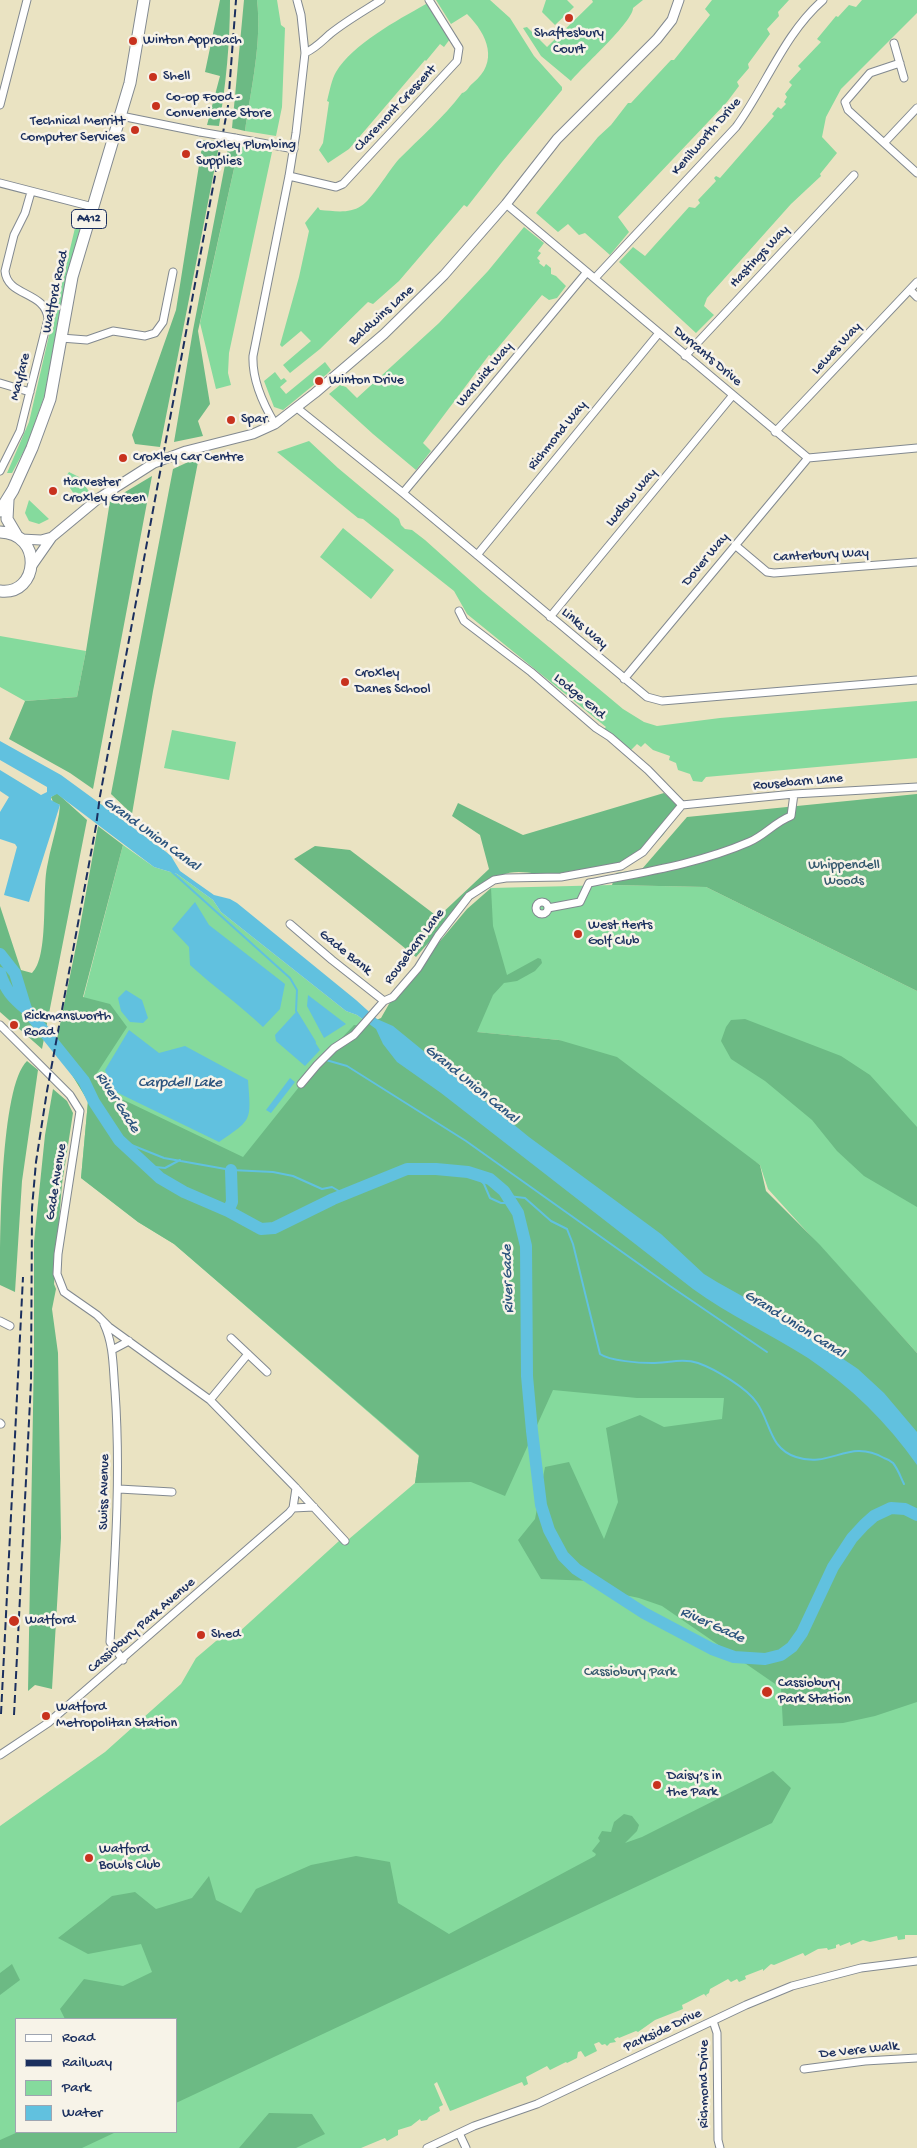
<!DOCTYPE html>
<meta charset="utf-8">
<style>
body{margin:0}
#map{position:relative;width:917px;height:2148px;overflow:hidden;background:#eae3c2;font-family:"Gochi Hand",sans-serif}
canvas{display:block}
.legend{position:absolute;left:15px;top:2018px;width:162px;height:115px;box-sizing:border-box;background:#f7f3e8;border:1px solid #9fa5b1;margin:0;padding:6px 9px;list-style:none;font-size:15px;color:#1b2f5e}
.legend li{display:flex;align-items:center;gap:10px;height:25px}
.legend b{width:25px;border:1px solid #9fa5b1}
</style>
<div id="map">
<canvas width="917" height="2148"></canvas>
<ul class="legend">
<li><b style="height:6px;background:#fff"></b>Road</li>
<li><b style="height:6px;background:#1b2f5e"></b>Railway</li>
<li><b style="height:14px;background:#85da9d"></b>Park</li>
<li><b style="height:14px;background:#61c1df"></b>Water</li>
</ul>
</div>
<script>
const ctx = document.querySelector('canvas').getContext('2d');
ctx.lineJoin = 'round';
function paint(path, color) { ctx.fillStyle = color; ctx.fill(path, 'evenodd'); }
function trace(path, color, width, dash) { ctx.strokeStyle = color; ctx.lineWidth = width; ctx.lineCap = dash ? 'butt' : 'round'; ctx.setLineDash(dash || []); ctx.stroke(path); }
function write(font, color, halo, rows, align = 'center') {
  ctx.font = font + ' "Gochi Hand",sans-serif'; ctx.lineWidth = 5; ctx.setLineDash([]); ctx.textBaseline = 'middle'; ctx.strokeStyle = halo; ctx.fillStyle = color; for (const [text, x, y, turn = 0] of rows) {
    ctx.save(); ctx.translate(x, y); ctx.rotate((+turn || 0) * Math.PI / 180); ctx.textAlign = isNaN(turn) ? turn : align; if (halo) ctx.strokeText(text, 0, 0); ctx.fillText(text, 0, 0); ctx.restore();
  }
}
paint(new Path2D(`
 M257,0H277L281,25L285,28L282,107L276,136L245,131C251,88 262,43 257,0Z
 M436,0H490L510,18L534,56L562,87V90L502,162C491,176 479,192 467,207L464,205L399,281L373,304L368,302L320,349L290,373L283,365L311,341L301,331L282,347L280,345L299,277L309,231L305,223L318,207L320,210C334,211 349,214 361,206C371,201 389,170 399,159C420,138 443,118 462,93C467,92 468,87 473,83C499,62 488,35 467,14L451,24Z
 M546,0H567L574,7L555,25L542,12Z
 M592,0H643L633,8C633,22 582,67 571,81L541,56L523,28L527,27L547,47L593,2Z
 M712,0H789L778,12L779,16L767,29L770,34L748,64L749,68L737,82L739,86L727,102L618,217L629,232L610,255L585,233L579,235L568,224L558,232L536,213L598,137L611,125L628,103H631L671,60H674L710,15L705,9Z
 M862,0H917V13L841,89L826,117L822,137L837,153L820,174L821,176L791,204L707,298L704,306L714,315L696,333L619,262L633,247L645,256L689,207L695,208L700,203L698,200L716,181L714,178L716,176L720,178L774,116L772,114L778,107L781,109L786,104L784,102L787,97L785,94L792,85L789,82L801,69L798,66L821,42L817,39L836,16L838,17L849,5L856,7Z
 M426,4H428L450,39L444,47L440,44L426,61L425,60L349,149L328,163L319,150L323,143L329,102L327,101C329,93 332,78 336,72C353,44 396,21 426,4Z
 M239,146L272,152L229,353L228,373L231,385L216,389L200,323Z
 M79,211L82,213L83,216L59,315L45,394L27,445L12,473H7L29,422L53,318V309L61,287Z
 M524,227L544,243L538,251L541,253L537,258L540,261L539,263L544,267L546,264L551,268V274L556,276L566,286L557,298L549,300L542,295L491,356L489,355L423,443L431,451L416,470L373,434L329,394L340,385L346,387L357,398L439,323L488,271Z
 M325,362L331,370L327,374L283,410L274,407L264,381L275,372L281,380L284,378L287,381L280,387L286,394Z
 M309,441L338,468L399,519L401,525L405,529L412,530L425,540L483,592L623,709L644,722L657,726L720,718L917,701V758L706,777L702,782L693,781L690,774L678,770L676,763L669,760L670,756L653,750L645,743L641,747L637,744L631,750L604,729L606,727L467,614L454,591L363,519L358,518L277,452Z
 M69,472L79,477L90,493L78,500L64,479Z
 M29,500L49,519L39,524L29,521L25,513Z
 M343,528L394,570L371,599L320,557Z
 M0,636L86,651L77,697L25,701L0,687Z
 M172,730L236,742L229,780L164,768Z
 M123,845L154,867L177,874L213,900L221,912L346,1011L357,1015L376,1029L917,1465V1935H905V1939L898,1940L897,1936L870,1942L863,1940L851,1945L850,1942L840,1946L839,1944L836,1945V1948L828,1950L827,1948L818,1949L805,1956L803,1953L774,1965L771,1964L763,1971V1969L745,1976L746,1979L739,1982L737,1979L731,1982L728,1979L710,1989L709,1993L706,1995L707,1997L704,1994C696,1998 690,2001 682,2005L683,2009L655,2020L638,2032L636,2031L619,2038L618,2037L614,2039L616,2042L610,2043L607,2046L605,2044L602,2045L599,2042L594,2044L597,2051L585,2057L581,2051L578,2052L577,2058L567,2063L566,2062L550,2070L547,2066L526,2077L528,2084L524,2086L522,2082L453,2110L450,2111L437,2082L434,2084L443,2105L439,2107L440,2111L429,2117L427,2120L421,2121L420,2119L411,2126L398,2130V2135L387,2141L385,2138L361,2148H0V1826L105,1752L181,1684L196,1658L216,1641L239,1632L339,1541L349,1539L415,1483L419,1456L174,1244L138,1222L81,1178L88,1101L66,1065ZM16,2019H176V2132H16Z
 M612,885L706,887L917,991V1353L768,1189L760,1165L559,1040L476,1032L491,888Z`), '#85da9d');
paint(new Path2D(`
 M220,0H230C230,43 226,84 219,126L207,125L220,76L205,72Z
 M244,0H257C262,43 251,88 245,131L232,128Z
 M203,140L220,141L160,447L135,444L132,435L176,310Z
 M229,144L239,146L198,331L210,404L198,421L203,436L174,442L193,330Z
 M199,457L153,691L132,814L111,794L173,469Z
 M152,476L93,789L70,773L9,739L25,701L77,697L86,651L110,501Z
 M57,793L87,820L42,1049L0,1012V906L21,970L32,973C49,957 42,892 47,867C50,849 56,832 59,814L60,805L53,802L51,797Z
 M664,793L677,804C677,816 674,818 668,828C646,863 595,871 557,875C538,876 517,867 501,876C491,881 485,888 477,895C454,914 435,935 416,957L294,859L315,846L350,850L438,917L489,869L480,835L452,816L458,803L523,835Z
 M917,794V991L706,887L612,885L616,873L642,869L687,817Z
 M98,826L123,845L83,997L110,1004L127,1027L97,1073L105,1091L243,1157L319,1062L354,1025L362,1026L381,1018L393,997L467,909L491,888L493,926L507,975L538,958L541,959L542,963L535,971L517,981L504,983L493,995L477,1032L559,1040L617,1057L760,1165L766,1191L820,1245L917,1353V1702L875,1716L843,1723L783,1726L781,1688L662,1606L639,1598L611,1592L593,1581L541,1579L518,1540L535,1519L545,1467L569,1462L604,1539L618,1502L606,1428L640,1415L664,1427L722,1419L724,1398H637L553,1390L505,1496L471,1482L415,1483L419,1455L174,1244L138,1222L81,1178L88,1101L66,1065L67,1058L56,1044L79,932Z
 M745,1019L841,1056L870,1075L917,1127V1207L864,1176L837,1151L812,1120L765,1081L731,1059L721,1041L726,1027L731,1020Z
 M27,1061L38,1070L22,1181L15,1292L0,1285C0,1240 0,1086 27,1061Z
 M53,1089L67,1101L73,1113L62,1184L54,1284L56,1289L52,1309L58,1353L61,1538L52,1689L35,1685L28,1691L34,1353V1242L45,1135Z
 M773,1771L791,1788L772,1823L176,2103V2019H65L60,2009L84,1979L123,1986L152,1972L141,1944L88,1954L58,1938L112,1896L135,1892L156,1909L192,1898L209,1876L216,1900L241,1913L256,1889L311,1865L356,1856L390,1862L398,1903L449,1934L595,1856L596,1854L592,1851L600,1841L598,1838L602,1831L611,1832L614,1822L624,1814L632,1816L639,1825L637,1831L625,1843L642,1837Z
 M12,1964L20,1980L0,1995V1973Z
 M269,2113L312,2114L325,2134L296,2148H239Z
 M18,2132H116L82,2148H0V2140Z`), '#6cba84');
paint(new Path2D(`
 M0,741L61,775L165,851L171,856L180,871L214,895L230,899L237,903L356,1000L377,1019L393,1026L529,1137L661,1234L704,1274L717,1282L785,1320L858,1369L884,1393L917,1432V1465C887,1422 851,1387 808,1358C770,1334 729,1315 693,1289L441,1093L397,1062L383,1044L376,1029L357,1015L346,1011L221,912L213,900L177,874L154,867L57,794L51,797V800L60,805L29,902L4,895L17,847L15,844L0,839V812L9,797L0,791V770L41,795L47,792V787L0,760Z
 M195,902L209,925L285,984L280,1009L263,1027C240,1005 214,987 190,965L189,947L172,929Z
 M126,990L142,1000L148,1018L143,1023L130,1022L121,1011L118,998Z
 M308,995L346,1024L324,1038L307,1006Z
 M296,1012L320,1050L305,1066L276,1041L275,1035Z
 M129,1030L159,1053L185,1046L248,1080C251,1121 253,1119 219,1142L112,1090L105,1070Z
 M290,1078L295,1082L271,1113L266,1110Z`), '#61c1df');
trace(new Path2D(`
 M172,872L290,978L297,990L296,1011L315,1042
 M326,1060L347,1066L466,1141L670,1286L767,1352
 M119,1140L164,1158L231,1170L273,1172L293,1176L322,1189L332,1187L344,1194
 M146,1166L165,1168L180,1160
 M476,1175L484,1184L490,1198L501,1203H512
 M508,1196L525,1198L551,1221L567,1229L573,1244L600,1354C610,1361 640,1363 652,1363C667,1363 683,1358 698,1363C715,1369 747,1388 757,1403C771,1423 769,1448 796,1457C831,1469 848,1438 884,1458C887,1459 891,1461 893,1463C898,1469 901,1478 904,1484`), '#61c1df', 2);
trace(new Path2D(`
 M0,954L15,973L26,1009L84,1081L94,1102L119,1140L160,1178L184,1192L228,1211L261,1229L274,1228L333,1199L407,1169H436L468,1172L490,1179L504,1191L518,1213L526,1246L527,1376L532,1431L541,1505L549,1530L563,1556L576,1569L644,1613L712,1649L734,1657L765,1659L781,1655L792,1647L802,1633L833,1567L852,1538L864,1525L874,1516L891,1508L905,1509L917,1515
 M0,973C5,990 13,998 26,1009
 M228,1211L232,1202L231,1170`), '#61c1df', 12);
const minor = new Path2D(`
 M894,43L904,78
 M305,53C316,48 322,41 330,34C346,21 364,11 381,0
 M0,105L27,0
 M917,108L884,143L917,173
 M121,116L200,132
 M235,138L294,149
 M884,143L848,110L845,102L870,73L900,63
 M289,176L336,187L343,184L457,61L459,48L429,0
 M0,183L93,207
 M506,204L808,458L917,448
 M595,278L736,127C766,86 784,34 823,0
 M910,290L917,297
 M61,338L87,340L113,331L145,336L155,333L163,322L173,272
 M685,356L854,175
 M0,383L30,392
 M297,408L403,493L647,697L662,701L917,680
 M275,424C263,404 252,379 253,356L289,176L296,133L305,53L301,15L297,0
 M775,432L917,282
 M0,471L20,431L48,319C46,291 7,297 5,271L14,235L25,213L31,192
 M403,493L587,272
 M735,545L767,572L774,573L917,562
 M477,555L659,333
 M459,611L464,621L531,672L596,728L610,737L648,770L682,805
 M550,617L733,395
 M624,679L808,458
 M682,805L794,794L917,787
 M536 908a6 6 0 1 1 12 0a6 6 0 1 1-12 0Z
 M548,908L580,902L589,883C644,872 698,864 749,842C764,836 775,822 791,816L794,794
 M290,924L332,960L384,1001
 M0,1025L70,1095L80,1111L58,1254L57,1274L64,1292L97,1315L109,1327L210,1400L296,1488L345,1541
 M301,1084L317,1065L334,1048L354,1035L384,1001L393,997L418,968L438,936L469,896L494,880L506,878L561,877L621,866L643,852L682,805
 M0,1321L10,1326
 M104,1324C114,1345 113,1369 115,1391C121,1475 115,1558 110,1642L123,1660
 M231,1338L267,1372
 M112,1350L129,1341
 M210,1400L248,1354
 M0,1423L1,1424
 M119,1489L172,1492
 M293,1508L314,1507
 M0,1755L48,1723L289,1513L293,1508L296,1488
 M713,2021L717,2033L718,2140L720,2148
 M804,2069L865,2061L917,2058
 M459,2133L466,2148
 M427,2148L474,2126L537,2104L746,2005L792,1986L861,1968L917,1961`);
const tertiary = new Path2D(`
 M21,539L41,540L52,537L99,498L154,463L186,451L253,434L275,424L315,393L384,334L444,275L506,204L557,139L657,39L672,20L679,0
 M31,567L52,537`);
const primary = new Path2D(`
 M8,500L7,519L17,536
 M0,511L13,490L32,448L50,399L72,277L130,83L144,0
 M0,532C44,533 39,596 0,591`);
trace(minor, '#828990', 9);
trace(tertiary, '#828990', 11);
trace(primary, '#828990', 13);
trace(minor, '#fff', 7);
trace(tertiary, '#fff', 9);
trace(primary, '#fff', 11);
trace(new Path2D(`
 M1,1714L23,1277
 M14,1715L31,1382L32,1208L36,1162L47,1091L96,826L100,796L228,106L236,0`), '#1b2f5e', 2, [8, 4]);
const minorBridge = new Path2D(`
 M200,132L235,138`);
trace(minorBridge, '#828990', 9, []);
trace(minorBridge, '#fff', 7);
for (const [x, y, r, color] of [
 [569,18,5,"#c8321e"],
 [133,41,5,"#c8321e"],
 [153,77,5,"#c8321e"],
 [156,106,5,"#c8321e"],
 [135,130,5,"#c8321e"],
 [186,154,5,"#c8321e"],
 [319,381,5,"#c8321e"],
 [231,420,5,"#c8321e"],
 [123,458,5,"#c8321e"],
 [53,491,5,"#c8321e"],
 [345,682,5,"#c8321e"],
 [578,934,5,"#c8321e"],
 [14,1025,5,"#c8321e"],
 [14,1621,6,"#c8321e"],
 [201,1635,5,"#c8321e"],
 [767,1692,6,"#c8321e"],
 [46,1716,5,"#c8321e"],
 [657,1785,5,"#c8321e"],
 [89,1858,5,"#c8321e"]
]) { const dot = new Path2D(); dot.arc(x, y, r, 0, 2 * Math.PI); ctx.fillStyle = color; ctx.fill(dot); trace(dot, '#f7f3e8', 2); }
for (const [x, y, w] of [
 [89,219,35]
]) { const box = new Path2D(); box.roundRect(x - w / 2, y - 9.5, w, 19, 4); ctx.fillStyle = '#f7f3e8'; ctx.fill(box); trace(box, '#1b2f5e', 1); }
write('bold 12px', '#1b2f5e', null, [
 ["A412",89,219]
]);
write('14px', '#1b2f5e', '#f7f3e8', [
 ["Shaftesbury",569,34,"center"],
 ["Court",569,50,"center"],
 ["Winton Approach",143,41],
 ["Shell",163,77],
 ["Co-op Food -",166,98],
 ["Convenience Store",166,114],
 ["Technical Merritt",125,122,"right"],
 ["Computer Services",125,138,"right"],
 ["Croxley Plumbing",196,146],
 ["Supplies",196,162],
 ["Winton Drive",329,381],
 ["Spar",241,420],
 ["Croxley Car Centre",133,458],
 ["Harvester",63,483],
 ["Croxley Green",63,499],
 ["Croxley",355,674],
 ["Danes School",355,690],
 ["West Herts",588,926],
 ["Golf Club",588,942],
 ["Rickmansworth",24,1017],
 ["Road",24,1033],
 ["Watford",25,1621],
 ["Shed",211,1635],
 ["Cassiobury",778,1684],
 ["Park Station",778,1700],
 ["Watford",56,1708],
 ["Metropolitan Station",56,1724],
 ["Daisy’s in",667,1777],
 ["the Park",667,1793],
 ["Watford",99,1850],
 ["Bowls Club",99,1866]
], 'left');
write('14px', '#1b2f5e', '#f7f3e8', [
 ["Claremont Crescent",396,109,-47],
 ["Kenilworth Drive",707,137,-49],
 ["Hastings Way",760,257,-47],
 ["Watford Road",56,292,-78],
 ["Baldwins Lane",382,316,-42],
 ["Lewes Way",837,349,-47],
 ["Durrants Drive",707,357,40],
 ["Warwick Way",485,375,-50],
 ["Mayfare",21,377,-76],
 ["Richmond Way",558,436,-51],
 ["Ludlow Way",632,498,-50],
 ["Canterbury Way",821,556,-3],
 ["Dover Way",706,560,-50],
 ["Links Way",584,629,40],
 ["Lodge End",579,697,40],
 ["Rousebarn Lane",798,783,-5],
 ["Rousebarn Lane",415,947,-53],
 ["Gade Bank",345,953,39],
 ["Gade Avenue",57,1182,-81],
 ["Swiss Avenue",105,1492,-89],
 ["Cassiobury Park Avenue",142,1626,-41],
 ["Parkside Drive",663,2031,-25],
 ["De Vere Walk",859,2051,-6],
 ["Richmond Drive",705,2084,-90]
]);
write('14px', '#365a6e', '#f7f3e8', [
 ["Whippendell",844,866],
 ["Woods",844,882],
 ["Cassiobury Park",630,1673]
]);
write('italic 15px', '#2c547e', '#f7f3e8', [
 ["Grand Union Canal",151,835,36],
 ["Carpdell Lake",180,1084],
 ["Grand Union Canal",471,1085,39],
 ["River Gade",117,1103,57],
 ["River Gade",509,1279,-92],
 ["Grand Union Canal",794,1325,32],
 ["River Gade",712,1626,24]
]);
</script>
